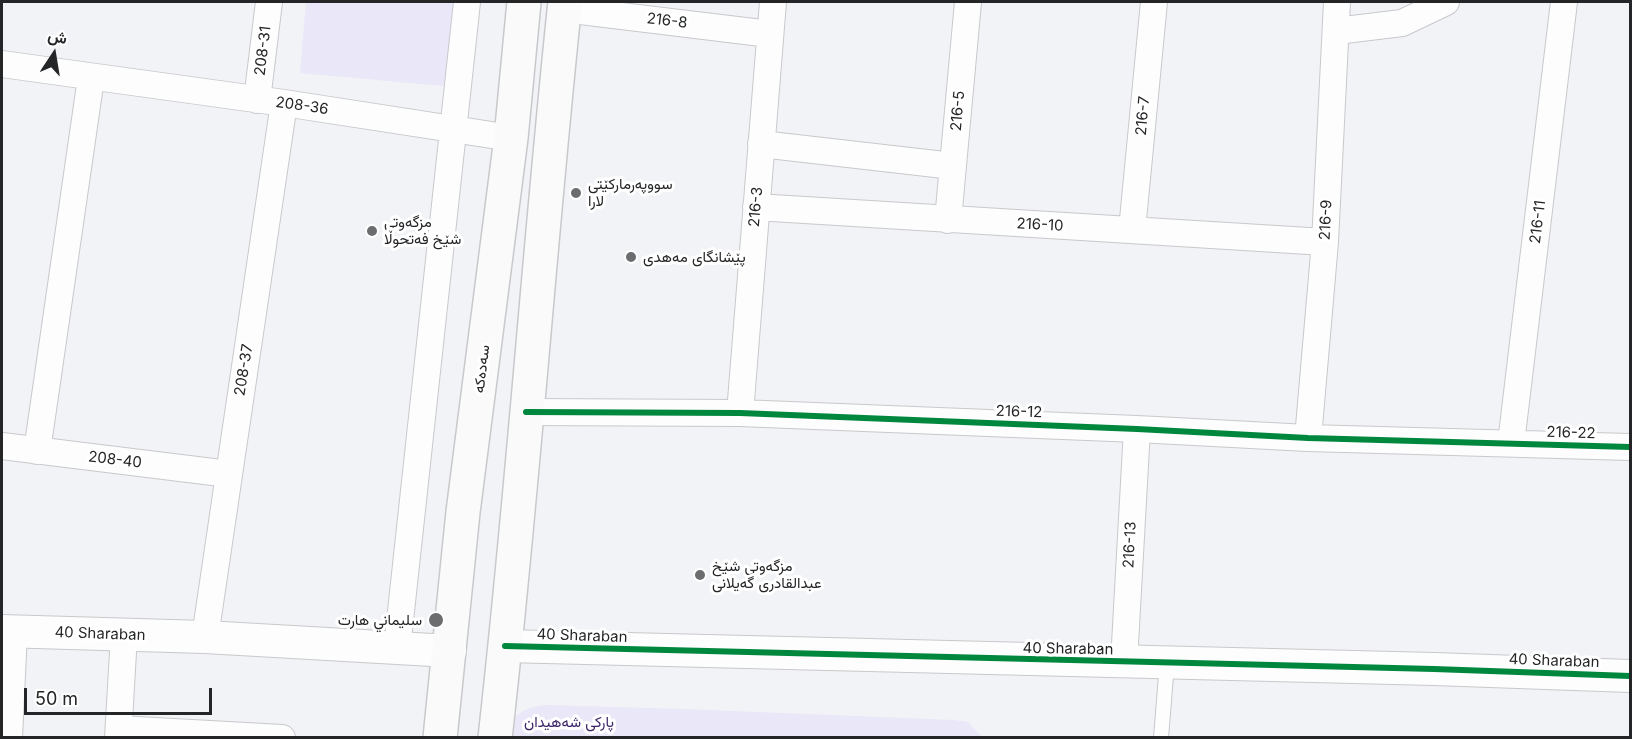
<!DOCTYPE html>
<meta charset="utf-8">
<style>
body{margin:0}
#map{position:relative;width:1632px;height:739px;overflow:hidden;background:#f1f3f6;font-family:Inter,Vazirmatn,sans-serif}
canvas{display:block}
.frame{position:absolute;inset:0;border:3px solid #242527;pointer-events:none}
.north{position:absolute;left:24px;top:24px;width:60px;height:60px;-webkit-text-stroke:4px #fff;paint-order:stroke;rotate:12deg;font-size:16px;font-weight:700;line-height:24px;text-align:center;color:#242527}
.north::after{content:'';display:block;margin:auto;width:21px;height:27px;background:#242527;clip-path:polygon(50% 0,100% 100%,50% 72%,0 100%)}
.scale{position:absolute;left:24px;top:688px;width:188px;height:27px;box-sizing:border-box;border:3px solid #242527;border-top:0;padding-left:8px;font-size:18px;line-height:21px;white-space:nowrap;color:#242527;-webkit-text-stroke:4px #fff;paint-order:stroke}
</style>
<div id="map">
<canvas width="1632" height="739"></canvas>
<div class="frame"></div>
<div class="north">ش</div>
<div class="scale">50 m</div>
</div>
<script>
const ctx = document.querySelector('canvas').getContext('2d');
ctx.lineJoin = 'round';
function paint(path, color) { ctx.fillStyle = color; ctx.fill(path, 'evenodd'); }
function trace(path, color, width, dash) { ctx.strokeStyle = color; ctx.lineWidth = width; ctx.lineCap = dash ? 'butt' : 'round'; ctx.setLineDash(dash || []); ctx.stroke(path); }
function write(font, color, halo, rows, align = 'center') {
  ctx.font = font + ' Inter,Vazirmatn,sans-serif'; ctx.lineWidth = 6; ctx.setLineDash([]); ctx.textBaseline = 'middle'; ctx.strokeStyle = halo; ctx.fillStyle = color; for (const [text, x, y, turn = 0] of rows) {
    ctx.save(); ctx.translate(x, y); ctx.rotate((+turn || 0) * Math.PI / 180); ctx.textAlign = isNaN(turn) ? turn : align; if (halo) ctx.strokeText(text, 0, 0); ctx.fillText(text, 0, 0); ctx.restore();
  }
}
paint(new Path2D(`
 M306,2H463L455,87L300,73Z
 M546,705L683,709L953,720L968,722L982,737L509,738C511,713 525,707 546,705Z`), '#e9e7f8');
const service = new Path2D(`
 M1161,738L1167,663`);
const minor = new Path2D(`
 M564,9L770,34
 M1336,31L1402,23L1446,2
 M2,64L284,103L511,138
 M257,100L269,2
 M761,144L953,166
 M756,207L1325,242
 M948,220L968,2
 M1132,230L1154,2
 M526,412L740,413L1137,429L1308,438L1630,447
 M740,413L773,2
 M1308,438L1325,242L1337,2
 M1511,443L1564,2
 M2,446L229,474
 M37,451L91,78
 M205,637L284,103
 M397,648L467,2
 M1124,662L1137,429
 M119,729L282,738
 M9,738L14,632
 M118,738L124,635`);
const tertiary = new Path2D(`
 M2,631L205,637L450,651
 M505,646L1434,669L1630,676`);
const secondary = new Path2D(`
 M440,738L463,512L511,138L524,2
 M495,738C523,493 539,247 565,2`);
trace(service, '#c8c9cb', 16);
trace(minor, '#c8c9cb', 28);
trace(tertiary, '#c8c9cb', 34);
trace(secondary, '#c8c9cb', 36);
trace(service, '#fdfdfe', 14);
trace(minor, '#fdfdfe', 26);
trace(tertiary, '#fdfdfe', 32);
trace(secondary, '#fafafb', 33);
trace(new Path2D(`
 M526,412L740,413L1137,429L1308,438L1630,447
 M505,646L1434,669L1630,676`), '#00873e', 6);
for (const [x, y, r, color] of [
 [576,193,6,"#6c6d6f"],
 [372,231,6,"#6c6d6f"],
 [631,257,6,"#6c6d6f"],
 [700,575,6,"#6c6d6f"],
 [436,620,8,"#6c6d6f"]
]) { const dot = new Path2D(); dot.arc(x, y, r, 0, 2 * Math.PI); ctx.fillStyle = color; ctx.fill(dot); trace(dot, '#fff', 2); }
write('15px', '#242527', '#fff', [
 ["216-8",667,21,7],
 ["208-31",263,51,-83],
 ["208-36",302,106,8],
 ["216-5",958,111,-85],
 ["216-7",1143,116,-85],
 ["216-3",756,207,-85],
 ["216-9",1326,220,-87],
 ["216-11",1538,222,-83],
 ["216-10",1040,225,3],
 ["سەدەکە",482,369,-83],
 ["208-37",244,370,-81],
 ["216-12",1019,412,2],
 ["216-22",1571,433,2],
 ["208-40",115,460,7],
 ["216-13",1130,545,-87],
 ["40 Sharaban",100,634,2],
 ["40 Sharaban",582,636,2],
 ["40 Sharaban",1068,649,1],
 ["40 Sharaban",1554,661,2]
]);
write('15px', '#242527', '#fff', [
 ["سووپەرمارکێتی",588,184],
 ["لارا",588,201],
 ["مزگەوتی",384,222],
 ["شێخ فەتحوڵا",384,239],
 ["پێشانگای مەهدی",643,257],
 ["مزگەوتی شێخ",712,566],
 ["عبدالقادری گەیلانی",712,583],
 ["سليماني هارت",422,620,"right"]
], 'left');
write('15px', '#3c2569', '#fff', [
 ["پارکی شەهیدان",569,722]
]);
</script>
